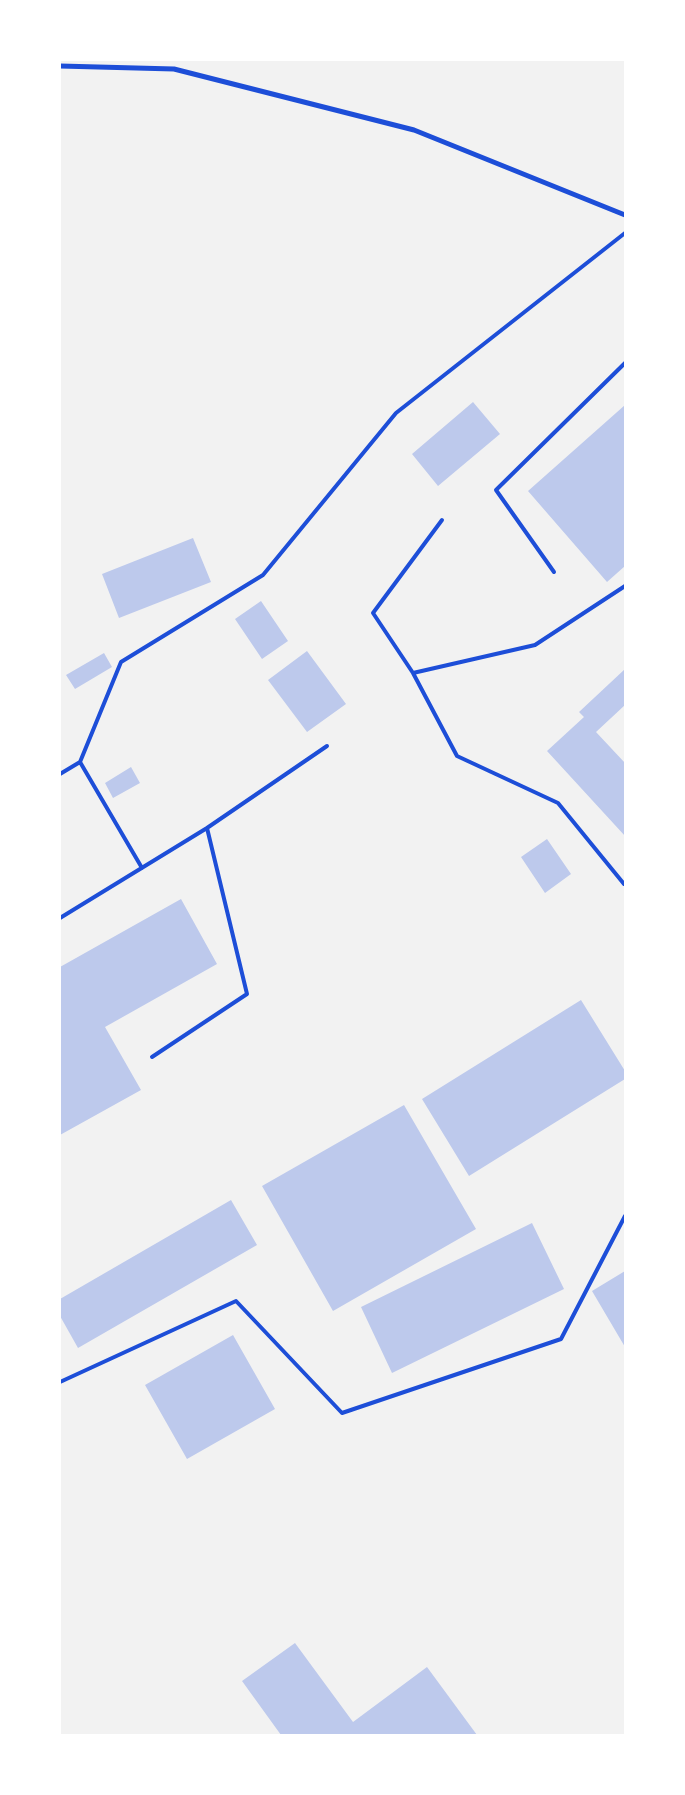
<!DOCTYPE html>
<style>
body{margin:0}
#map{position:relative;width:685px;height:1795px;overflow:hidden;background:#f2f2f2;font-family:"Nunito Sans",sans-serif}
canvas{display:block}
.frame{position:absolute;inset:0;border:61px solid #fff;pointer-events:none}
</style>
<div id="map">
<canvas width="685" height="1795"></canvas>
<div class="frame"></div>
</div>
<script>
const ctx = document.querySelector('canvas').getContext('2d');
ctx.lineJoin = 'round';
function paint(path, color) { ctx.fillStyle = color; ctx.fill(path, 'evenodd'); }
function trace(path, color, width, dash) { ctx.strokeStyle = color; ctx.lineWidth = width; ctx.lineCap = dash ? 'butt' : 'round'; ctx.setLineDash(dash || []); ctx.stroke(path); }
paint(new Path2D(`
 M473,402L500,434L438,486L412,454Z
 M625,405V566L607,582L528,491Z
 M193,538L211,582L119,618L102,574Z
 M261,601L288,641L262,659L235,619Z
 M307,651L346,704L307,732L268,680Z
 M104,653L112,667L75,689L66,675Z
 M625,669V705L596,732L625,763V836L547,751L584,717L579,712Z
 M131,767L140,783L113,798L105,783Z
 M547,839L571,874L545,893L521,857Z
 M181,899L217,964L105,1027L141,1090L60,1135V967Z
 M581,1000L625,1071V1079L469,1176L422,1099Z
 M404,1105L476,1229L333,1311L262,1186Z
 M231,1200L257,1245L78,1348L60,1316V1299Z
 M532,1223L564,1289L392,1373L361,1307Z
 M625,1271V1347L592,1291Z
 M233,1335L275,1409L187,1459L145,1385Z
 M295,1643L353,1722L427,1667L477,1735H281L242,1681Z`), '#bdc9ec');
trace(new Path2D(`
 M442,520L373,613L413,673L535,645L625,586
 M554,572L496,490L625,363
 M413,673L457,756L558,803L624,884
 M80,762L142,868
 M60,774L80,762L121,662L263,575L396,413L625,233
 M60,918L207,828L327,746
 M152,1057L247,994L207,828
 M60,1382L236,1301L342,1413L561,1339L625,1216`), '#1d4ed8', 4);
trace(new Path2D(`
 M60,66L174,69L414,130L625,215`), '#1d4ed8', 5);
</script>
